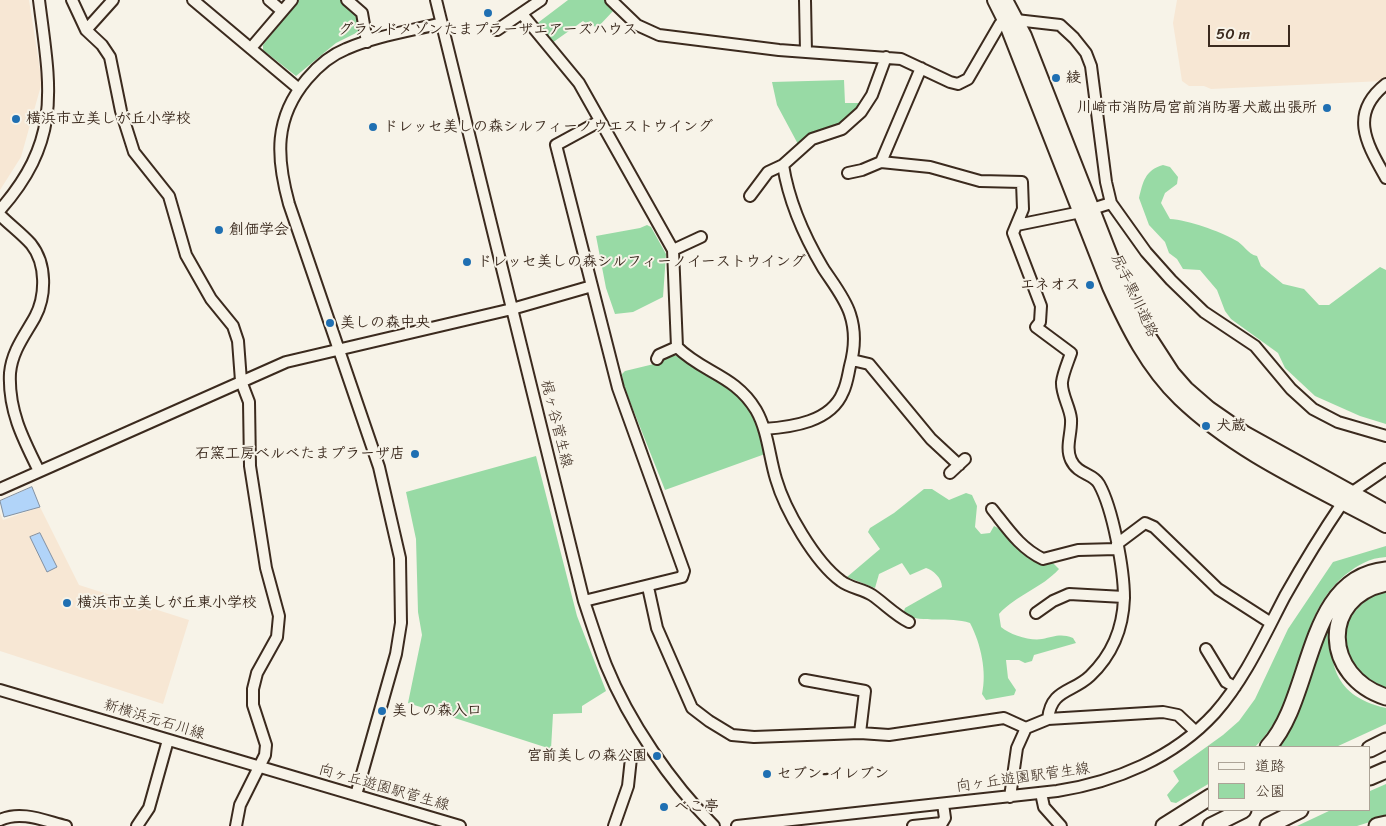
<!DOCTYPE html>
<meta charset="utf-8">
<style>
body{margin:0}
#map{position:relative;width:1386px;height:826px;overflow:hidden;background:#f7f3e8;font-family:Sriracha,"Klee One",sans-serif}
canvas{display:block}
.legend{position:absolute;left:1208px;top:746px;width:162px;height:65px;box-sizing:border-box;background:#f7f3e8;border:1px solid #aca397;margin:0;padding:6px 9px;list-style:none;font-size:15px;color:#3b2a1e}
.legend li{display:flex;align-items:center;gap:10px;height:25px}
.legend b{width:25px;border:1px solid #aca397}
.scale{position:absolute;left:1208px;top:25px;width:82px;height:22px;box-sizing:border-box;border:2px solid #3b2a1e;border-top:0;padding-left:6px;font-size:15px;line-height:18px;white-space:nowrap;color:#3b2a1e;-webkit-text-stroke:4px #f7f3e8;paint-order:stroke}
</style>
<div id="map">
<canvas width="1386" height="826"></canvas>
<ul class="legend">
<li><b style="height:6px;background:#f7f3e8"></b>道路</li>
<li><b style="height:14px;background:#98daa5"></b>公園</li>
</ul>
<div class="scale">50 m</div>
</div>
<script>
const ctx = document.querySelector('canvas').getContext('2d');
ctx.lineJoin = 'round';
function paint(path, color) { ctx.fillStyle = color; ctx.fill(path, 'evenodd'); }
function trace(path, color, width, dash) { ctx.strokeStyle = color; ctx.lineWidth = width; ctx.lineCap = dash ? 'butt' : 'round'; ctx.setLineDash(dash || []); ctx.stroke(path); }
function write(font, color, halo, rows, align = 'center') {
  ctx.font = font + ' Sriracha,"Klee One",sans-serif'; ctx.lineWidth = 4; ctx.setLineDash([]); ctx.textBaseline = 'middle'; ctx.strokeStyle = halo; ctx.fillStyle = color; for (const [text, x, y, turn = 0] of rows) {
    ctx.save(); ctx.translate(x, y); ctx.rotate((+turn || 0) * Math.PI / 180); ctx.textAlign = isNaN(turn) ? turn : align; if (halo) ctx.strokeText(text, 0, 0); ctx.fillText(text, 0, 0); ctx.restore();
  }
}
paint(new Path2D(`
 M0,0H29L42,82L21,157L0,190Z
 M1177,0H1386V78L1383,81L1211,89L1204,86H1189L1182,81L1173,23Z
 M40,507L79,585L189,620L163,704L0,651V513L3,520Z`), '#f7e7d4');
paint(new Path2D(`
 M299,0H340L356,13L360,31L336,43L296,76L263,50V45Z
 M568,0H607L614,10L598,27L588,25L583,21L552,43L535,25Z
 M844,80L845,103H860C856,108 852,115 848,119C831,132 816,128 799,146L777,105L772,82Z
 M1163,165L1170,167L1178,177L1177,184L1165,193L1161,203L1170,219C1188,220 1219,231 1235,240C1244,244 1247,254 1257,256L1261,266L1283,284L1304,289L1319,305H1329L1380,267L1386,270V424L1360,416L1315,396L1285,368L1278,353L1231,319L1225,311L1217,290L1200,270L1183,269L1177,259L1169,253L1165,242L1149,225L1139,198C1143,182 1145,170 1163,165Z
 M647,225L651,227L666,254L663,297L633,312L615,314L606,288L596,236L640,228Z
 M672,355C680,355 688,364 695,368C704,373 715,376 723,382C748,399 760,425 765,454L665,490L623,384L622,374L625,371L654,364Z
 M536,456L577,616L606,691L582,706V713L553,714L551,749L408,703L422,635L418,612L416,539L406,492Z
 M924,489H932L949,500L966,493L972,495L977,506L975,527L981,534L990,533L994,526C1017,536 1023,566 1053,563L1059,569C1042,588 1016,595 999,614L1001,627C1010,635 1030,641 1042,639C1054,637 1060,633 1073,638L1076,643L1034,655L1032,661L1025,663L1019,660H1006L1008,678L1016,690L1014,695L986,700L982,694C987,672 981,644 970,623C949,616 923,624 903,614L905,608L942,587C942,578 933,570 926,568L910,575L902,563L879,574L875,588L847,577L880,549L868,532L870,528L894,513Z
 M1386,546V557C1369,558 1358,565 1345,575C1308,606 1304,653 1288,695C1280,715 1270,732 1255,747H1210V783L1176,803L1171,802L1167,795L1179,781L1173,771L1223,735L1239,721L1255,699L1288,629L1333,562Z
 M1386,591V688C1373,683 1360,676 1351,664C1331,635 1356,599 1386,591Z
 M1336,607C1326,656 1329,695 1386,708V724L1336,747H1272Z
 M1386,784V817L1357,826H1297L1331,810H1370V791Z`), '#98daa5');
const water = new Path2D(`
 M32,487L40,507L4,517L0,501Z
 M40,533L57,567L47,572L30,537Z`);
paint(water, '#b1d4f9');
trace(water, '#8290a1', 1);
const minor = new Path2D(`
 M72,0L86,30L102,45L110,57L121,111L134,152L169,196L186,255L211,299L233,326L238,341L241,381L249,402L250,466L266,568L279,616L277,637L257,673L253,689V705L266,745L265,755L240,805L236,826
 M193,0L299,89
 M269,0L282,11
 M347,0L362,13L367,42
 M436,0L584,601C591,622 598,644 606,665C629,722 671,783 714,826
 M611,0L637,25L659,35L779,50L901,59L950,82L958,84L968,79L1000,24L1016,20L1060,25L1074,38L1086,53L1091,66L1106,182L1111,203L1146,252L1171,280L1204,312L1255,346L1291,389L1313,409L1338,422L1386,436
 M805,0L806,52
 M522,14L579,83L673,250L677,347C703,373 735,375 756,410C768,431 769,456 776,479C785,510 815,562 841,581C850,588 863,589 872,595C885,604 895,615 909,622
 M86,30L113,0
 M497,30L541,0
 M251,48L292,0
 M1386,84C1348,114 1367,144 1386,178
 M881,162L921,68
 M848,173L862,170L881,162L930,167L980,181L1022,182L1023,209L1013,233L1041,306L1040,322L1036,327L1071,353C1068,362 1063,373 1062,382C1061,394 1070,407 1071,419C1072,433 1065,447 1071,460C1078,475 1093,473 1099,484C1113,509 1124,570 1124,598C1123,629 1112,655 1090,676C1072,693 1051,689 1048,719
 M750,196L768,172L783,165L812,139L842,129L861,112L872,95L886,57
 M1092,209L1111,203
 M0,210C63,138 50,87 39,0
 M0,215C10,225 22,234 31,244C47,264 46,296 35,317C25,335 12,351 10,373C8,410 23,439 39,471
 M1017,225L1081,212
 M673,250L701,237
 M657,359L659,355L677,347
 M852,360L869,364L931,439L959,465
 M764,429C792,427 831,422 843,392C847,384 848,375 850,366C855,348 856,332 850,314C845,298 832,282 823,268C804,236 789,203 783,165
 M950,473L965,459
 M0,489L286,362L512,309L592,286
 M992,509C1008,529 1020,548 1043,559L1078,550L1117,549
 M1117,544L1145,523L1154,527L1218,589L1271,623
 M648,587L657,628L692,708L709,721L732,735L754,737L860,733L889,735L1004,718L1026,728
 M584,601L682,577L684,571L618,388L556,145L600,121
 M1036,613L1053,601L1069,594L1124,597
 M1206,649L1226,682L1235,687
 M805,680L865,691L860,733
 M0,690L460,826
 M1041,793L1044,807L1061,826
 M356,795L396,654L401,623L400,558L379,467L289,204C276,157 274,118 307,79C318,66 331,55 346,49C376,36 410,31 442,23
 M1010,797L1017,748L1026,728L1048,719L1163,712L1178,715L1195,731
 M0,820C21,810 45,821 66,826
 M137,826L149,808L168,740
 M614,826L628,786L631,758
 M737,826L1057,791C1115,782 1174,758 1215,713C1245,679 1264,636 1285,596C1303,564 1322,533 1343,502L1351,493L1386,469
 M913,826L942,823L945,818L943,804`);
const major = new Path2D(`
 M995,0L1006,22L1110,287C1128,327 1148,367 1180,398C1238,454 1316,487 1386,525
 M1005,0L1024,36L1120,281L1137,319L1172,373L1186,389L1209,409L1245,434L1386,512`);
const highway = new Path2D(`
 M1386,583C1319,597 1323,677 1386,697
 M1268,747C1314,698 1304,578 1386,570
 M1370,749L1386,741
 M1370,777L1386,770
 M1164,826L1210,797
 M1211,826L1243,810
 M1268,826L1300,810
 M1377,826L1386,824`);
trace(minor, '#3b2a1e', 14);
trace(major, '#3b2a1e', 18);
trace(highway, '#3b2a1e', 19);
trace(minor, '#f7f3e8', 10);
trace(major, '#f7f3e8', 14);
trace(highway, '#f7f3e8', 15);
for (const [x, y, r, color] of [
 [488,13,5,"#1f6fb2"],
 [1056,78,5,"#1f6fb2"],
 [1327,108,5,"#1f6fb2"],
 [16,119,5,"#1f6fb2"],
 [373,127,5,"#1f6fb2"],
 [219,230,5,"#1f6fb2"],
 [467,262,5,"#1f6fb2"],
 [1090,285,5,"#1f6fb2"],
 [330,323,5,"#1f6fb2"],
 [1206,426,5,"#1f6fb2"],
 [415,454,5,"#1f6fb2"],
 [67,603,5,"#1f6fb2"],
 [382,711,5,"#1f6fb2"],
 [657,756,5,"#1f6fb2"],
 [767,774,5,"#1f6fb2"],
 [664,807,5,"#1f6fb2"]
]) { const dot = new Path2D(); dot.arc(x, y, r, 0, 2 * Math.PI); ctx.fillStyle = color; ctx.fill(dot); trace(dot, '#f7f3e8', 2); }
write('bold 15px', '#3b2a1e', '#f7f3e8', [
 ["グランドメゾンたまプラーザエアーズハウス",488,30,"center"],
 ["綾",1066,78],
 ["川崎市消防局宮前消防署犬蔵出張所",1317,108,"right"],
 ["横浜市立美しが丘小学校",26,119],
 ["ドレッセ美しの森シルフィーノウエストウイング",383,127],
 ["創価学会",229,230],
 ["ドレッセ美しの森シルフィーノイーストウイング",477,262],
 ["エネオス",1080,285,"right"],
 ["美しの森中央",340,323],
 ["犬蔵",1216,426],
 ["石窯工房ベルベたまプラーザ店",405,454,"right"],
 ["横浜市立美しが丘東小学校",77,603],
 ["美しの森入口",392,711],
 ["宮前美しの森公園",647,756,"right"],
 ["セブン-イレブン",777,774],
 ["べこ亭",674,807]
], 'left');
write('15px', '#3b2a1e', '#f7f3e8', [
 ["尻手黒川道路",1134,296,65],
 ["梶ヶ谷菅生線",556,424,76],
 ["新横浜元石川線",154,720,17],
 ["向ヶ丘遊園駅菅生線",1023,778,-8],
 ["向ヶ丘遊園駅菅生線",384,788,16]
]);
</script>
